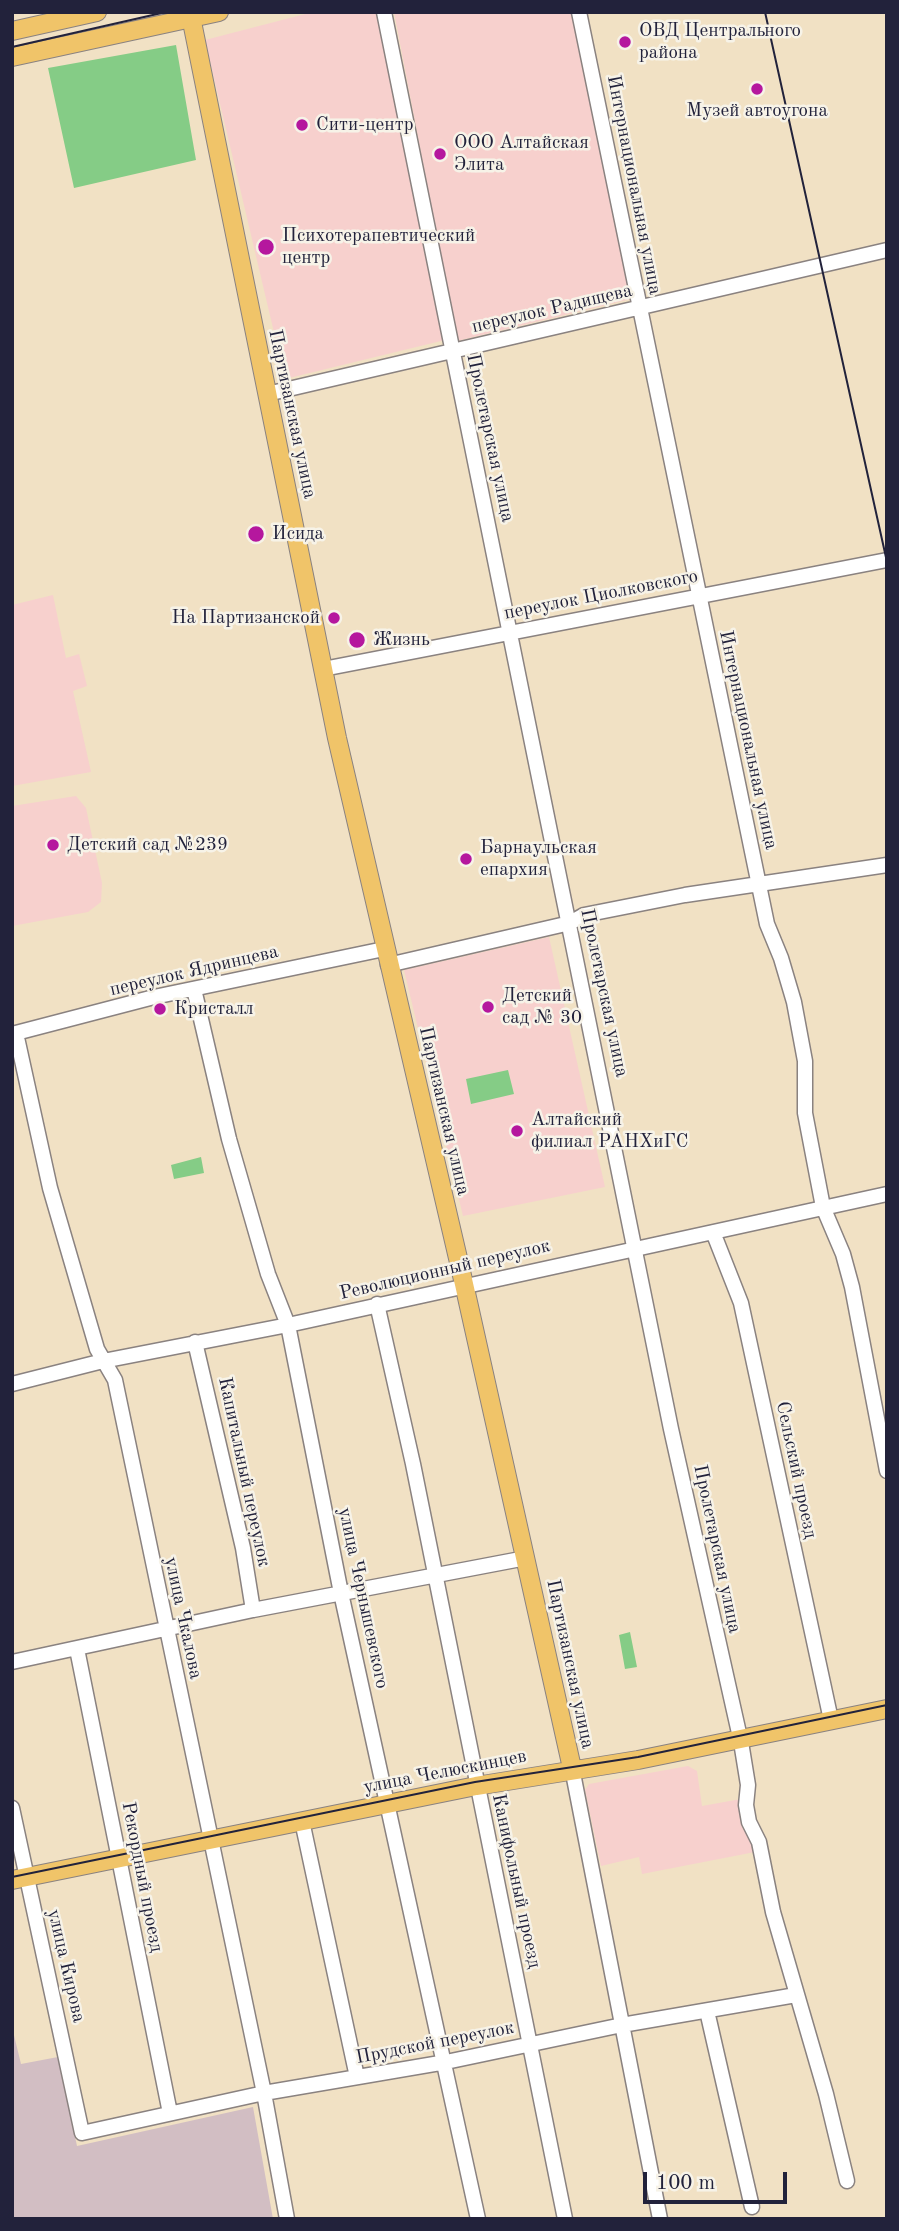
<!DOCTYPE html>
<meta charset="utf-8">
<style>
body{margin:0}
#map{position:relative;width:899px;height:2231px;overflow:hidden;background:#f1e1c4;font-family:"Old Standard TT",serif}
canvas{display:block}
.frame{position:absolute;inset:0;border:14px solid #22223b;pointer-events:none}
.scale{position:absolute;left:643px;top:2172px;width:144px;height:32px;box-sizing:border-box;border:4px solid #22223b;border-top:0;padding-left:9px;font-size:21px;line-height:24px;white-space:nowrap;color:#22223b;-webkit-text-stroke:5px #f7f3e8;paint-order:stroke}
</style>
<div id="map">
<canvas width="899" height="2231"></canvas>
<div class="frame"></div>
<div class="scale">100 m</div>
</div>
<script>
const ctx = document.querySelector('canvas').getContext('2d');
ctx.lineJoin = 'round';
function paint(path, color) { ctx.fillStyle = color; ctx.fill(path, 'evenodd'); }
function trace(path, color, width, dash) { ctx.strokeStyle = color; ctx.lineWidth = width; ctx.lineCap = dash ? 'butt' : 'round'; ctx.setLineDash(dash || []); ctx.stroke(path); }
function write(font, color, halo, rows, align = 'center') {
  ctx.font = font + ' "Old Standard TT",serif'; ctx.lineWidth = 5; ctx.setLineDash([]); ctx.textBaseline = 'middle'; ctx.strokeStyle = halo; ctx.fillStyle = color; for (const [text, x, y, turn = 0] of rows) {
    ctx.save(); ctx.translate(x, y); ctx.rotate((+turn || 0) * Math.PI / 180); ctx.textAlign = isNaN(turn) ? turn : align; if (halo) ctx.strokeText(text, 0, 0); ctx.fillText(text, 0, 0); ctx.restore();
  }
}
paint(new Path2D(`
 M313,12H379L445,340L285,379L205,40Z
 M394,12H571L631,299L457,341Z
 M53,595L66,658L79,654L87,686L73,691L91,772L12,786V605Z
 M76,796L86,808L102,883L101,902L88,912L12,926V806Z
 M549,937L605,1187L463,1216L404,970Z
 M688,1766L697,1771L702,1806L741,1799L755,1852L642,1874L639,1857L601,1866L585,1790L589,1784Z`), '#f7d0cd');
paint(new Path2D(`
 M12,2027L21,2064L58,2057L77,2146L253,2107L273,2219H12Z`), '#d2bec3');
paint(new Path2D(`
 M176,45L196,160L74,188L48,68Z
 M508,1070L514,1094L471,1104L466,1079Z
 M201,1157L204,1173L174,1179L171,1165Z
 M630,1632L637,1667L625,1669L619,1635Z`), '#85cc86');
const minor = new Path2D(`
 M384,12L671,1429L741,1742L748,1785L746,1805L749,1822L759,1842L773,1912L826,2094L847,2181
 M579,12L767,924L781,958L794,1002L805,1061V1113L823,1207L843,1254L852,1287L887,1471
 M267,394L887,250
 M323,669L887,560
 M388,965L570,923L584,915L685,895L887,865
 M194,989L229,1139L268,1274L288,1325L341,1593L478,2219
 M16,1033L50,1188L97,1349L115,1380L264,2093L287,2219
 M12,1034L154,997L384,949
 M713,1232L741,1303L831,1720
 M377,1304L413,1464L565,2219
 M195,1342L243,1548L253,1610
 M12,1384L103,1361L288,1325L887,1194
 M77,1649L170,2113
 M12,1662L253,1610L526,1558
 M572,1768L660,2219
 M12,1808L82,2133L264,2093L446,2062L622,2025L796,1995
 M302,1821L357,2077
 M707,2011L752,2207`);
const major = new Path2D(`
 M190,12L337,738L464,1284L572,1768
 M12,31L97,12
 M12,57L219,12
 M12,1880L476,1786L638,1760L887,1709`);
trace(minor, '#8a8280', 17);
trace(major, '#8a8280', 20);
trace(minor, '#fff', 14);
trace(major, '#f0c469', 18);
trace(new Path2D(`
 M765,12L887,562
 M12,47L166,12
 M12,1877L475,1782L638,1757L887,1705`), '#22223b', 2);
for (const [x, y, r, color] of [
 [625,42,7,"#b5179e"],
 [757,89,7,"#b5179e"],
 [302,125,7,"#b5179e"],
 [440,154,7,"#b5179e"],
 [266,247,9,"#b5179e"],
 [256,534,9,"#b5179e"],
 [334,618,7,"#b5179e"],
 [357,640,9,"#b5179e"],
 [53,845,7,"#b5179e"],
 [466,859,7,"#b5179e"],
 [488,1007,7,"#b5179e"],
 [160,1009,7,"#b5179e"],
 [517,1131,7,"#b5179e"]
]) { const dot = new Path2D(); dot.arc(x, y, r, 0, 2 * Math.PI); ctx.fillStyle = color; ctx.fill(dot); trace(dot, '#f7f3e8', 2.5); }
write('19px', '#22223b', '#f7f3e8', [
 ["ОВД Центрального",639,31],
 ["района",639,53],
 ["Музей автоугона",757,111,"center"],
 ["Сити-центр",316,125],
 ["ООО Алтайская",454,143],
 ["Элита",454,165],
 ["Психотерапевтический",282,236],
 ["центр",282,258],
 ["Исида",272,534],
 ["На Партизанской",320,618,"right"],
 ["Жизнь",373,640],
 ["Детский сад №239",67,845],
 ["Барнаульская",480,848],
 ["епархия",480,870],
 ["Детский",502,996],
 ["сад № 30",502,1018],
 ["Кристалл",174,1009],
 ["Алтайский",531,1120],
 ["филиал РАНХиГС",531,1142]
], 'left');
write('19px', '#22223b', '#f7f3e8', [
 ["Интернациональная улица",634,185,79],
 ["переулок Радищева",552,309,-13],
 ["Партизанская улица",292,414,78],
 ["Пролетарская улица",490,438,78],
 ["переулок Циолковского",601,595,-11],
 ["Интернациональная улица",748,740,78],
 ["переулок Ядринцева",194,971,-13],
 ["Пролетарская улица",604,993,78],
 ["Партизанская улица",444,1111,77],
 ["Революционный переулок",445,1270,-13],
 ["Сельский проезд",796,1470,78],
 ["Капитальный переулок",244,1472,78],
 ["Пролетарская улица",717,1549,78],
 ["улица Чернышевского",363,1598,78],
 ["улица Чкалова",183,1618,78],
 ["Партизанская улица",570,1664,78],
 ["улица Челюскинцев",445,1772,-11],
 ["Рекордный проезд",142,1877,79],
 ["Канифольный проезд",516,1881,78],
 ["улица Кирова",66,1966,77],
 ["Прудской переулок",435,2043,-11]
]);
</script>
